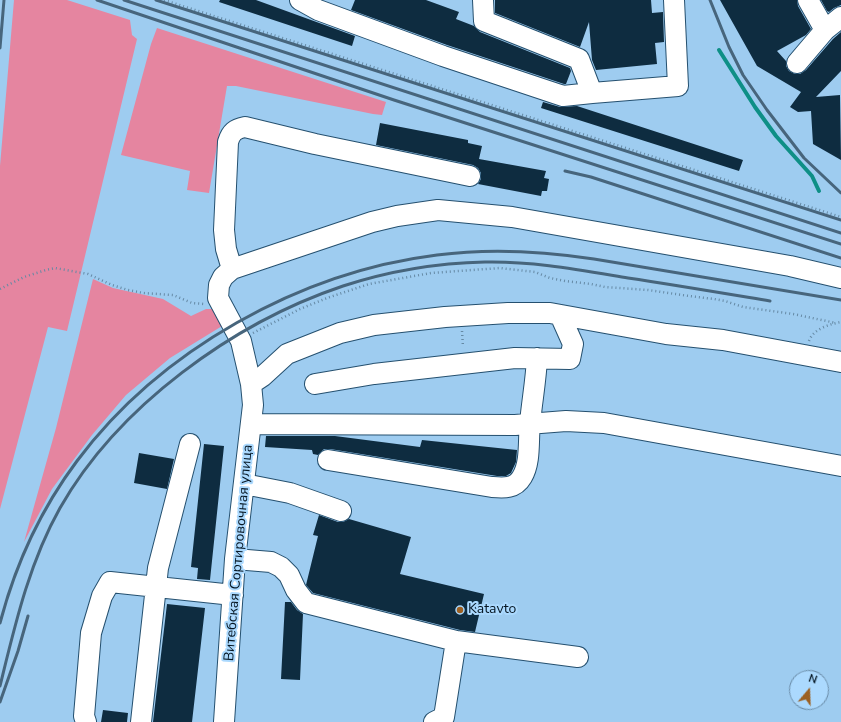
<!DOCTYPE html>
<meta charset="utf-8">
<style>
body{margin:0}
#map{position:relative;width:841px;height:722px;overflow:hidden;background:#9eccf0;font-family:"Nunito Sans",sans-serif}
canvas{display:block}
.north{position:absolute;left:789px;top:670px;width:40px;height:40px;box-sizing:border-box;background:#abd9fe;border:1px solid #698ba7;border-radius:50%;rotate:19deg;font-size:11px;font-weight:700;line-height:16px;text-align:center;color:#061724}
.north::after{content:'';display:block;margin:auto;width:14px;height:18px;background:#9c6022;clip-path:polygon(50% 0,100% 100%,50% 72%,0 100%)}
</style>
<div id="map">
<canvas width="841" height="722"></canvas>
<div class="north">N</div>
</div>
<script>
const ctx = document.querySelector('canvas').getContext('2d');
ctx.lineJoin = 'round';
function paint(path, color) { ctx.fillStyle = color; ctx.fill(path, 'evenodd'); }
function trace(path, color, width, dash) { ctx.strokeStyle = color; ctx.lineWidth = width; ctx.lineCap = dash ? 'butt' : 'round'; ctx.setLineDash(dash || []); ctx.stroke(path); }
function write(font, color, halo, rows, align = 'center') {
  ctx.font = font + ' "Nunito Sans",sans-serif'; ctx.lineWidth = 4; ctx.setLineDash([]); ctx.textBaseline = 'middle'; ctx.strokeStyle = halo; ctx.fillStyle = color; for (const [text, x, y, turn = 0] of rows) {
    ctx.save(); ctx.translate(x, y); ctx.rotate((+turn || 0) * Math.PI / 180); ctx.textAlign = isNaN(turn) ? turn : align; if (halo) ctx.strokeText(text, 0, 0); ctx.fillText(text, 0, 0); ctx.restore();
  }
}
paint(new Path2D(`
 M14,0H67L130,20L132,35L137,39L67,331L48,327L0,509V166Z
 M157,28L386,102L382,115L373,114L236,86H227L209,193L187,190L190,171L121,155L151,44Z
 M93,279L113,288L163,299L191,316L206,309H216L227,323L170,358L126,395L92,435L52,489L24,542L56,428Z`), '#e585a0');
trace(new Path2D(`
 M719,50L755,107L776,136L812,176L819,191`), '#0e8f86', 4);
paint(new Path2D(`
 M220,0H256L355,36L352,46L219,2Z
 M355,0H426L459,12L456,19L474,26L480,32L570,68L571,71L566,84H564L447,45L351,10Z
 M495,0H651L652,13L663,12L664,42L655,43L657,64L596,70L592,60L589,22L580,47L495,13Z
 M720,0H797L798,6L811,29L806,35L777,51L786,61V66L789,71L795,74H800L806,70L833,39L841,32V71L816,97L840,95L841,160L813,144L811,111L798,112L790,107L801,92L757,66Z
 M821,0H841V5L834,8L829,12L827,11Z
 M543,102L560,107L577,106L743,160L739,171L541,108Z
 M380,123L468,140V143L482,146L479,159L546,171L544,178L549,179L547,191H542L541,196L478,184L481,179V173L478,168L473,165L376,145Z
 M266,436H335L420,447L422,440L517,450L516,462L511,473L506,476H497L330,449H324L318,455L313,454L312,450L265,447Z
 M204,444L224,446L210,580L197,579L198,568L191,567Z
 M139,453L174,459L167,489L134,483Z
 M319,515L338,522H343L349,519L411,537L400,574L484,594L475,632L460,630L313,593L306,585L318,536L313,535Z
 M285,602H291L297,610L303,614L300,680L281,679Z
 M167,604L205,608L192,722H153Z
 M103,710L128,713L127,722H101Z`), '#0e2c40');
const minor = new Path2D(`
 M300,0L318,10L443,56L563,96L592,93
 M483,0L484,21L579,59L592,93L678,86L674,0
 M808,0L825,30
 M797,63L825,30L841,17
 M232,269L226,249L224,230L228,142C231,132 235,129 245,127L315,144L470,176
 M251,384L263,376L287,354L340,333L374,325L445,317L508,313H550L666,334L723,340L841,362
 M315,384L374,374L515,358L570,359L573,344L560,315
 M251,424L515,425L566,421L604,423L841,466
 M328,460L492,487C504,488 515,489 522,477C531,462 528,440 530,423C532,401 536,380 537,358
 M244,484L290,493L341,511
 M235,559L271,562L281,567L289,575L296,590L306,603L456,641L578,657
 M86,722L84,716L91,633L102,596L110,582L233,595
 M141,722L158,568L190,444
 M224,722L235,559L253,405L251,384L241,341L218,298L219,285L223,277L232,269L372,222L397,216L438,210L512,217L790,266L841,278
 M434,722L444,717L456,641`);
trace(minor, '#25506f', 22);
trace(new Path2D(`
 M164,0L841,217
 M0,289L24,277L46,270L55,268L88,274L112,285L128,290L143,293L173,295L192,303L204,304
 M462,331L463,347
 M253,333L300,309L327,298L369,284L431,273L500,268L535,272L550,278L565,281L591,284L605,287L648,290L689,296L714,299L725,301L743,307L793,314L836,323
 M809,341C813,329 830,324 841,322`), '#6589a4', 2.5, [1, 3]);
trace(minor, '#fff', 20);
trace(new Path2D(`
 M97,0L394,100L841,244
 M124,0L841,233
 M156,0L841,220
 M710,0L729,47L743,75L767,110L804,158L841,193
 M0,48L4,0
 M565,171L591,177L841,258
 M0,623C15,566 41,509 77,461C160,350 300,272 437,255C490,248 542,251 594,259L841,300
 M0,686C15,625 29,563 60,508C118,406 233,323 343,286C389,271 437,263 485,262C533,261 580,270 628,278C675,285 722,293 770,301
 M0,702L18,651L28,616`), '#47657c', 3);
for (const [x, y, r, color] of [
 [460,610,4,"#9c6022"]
]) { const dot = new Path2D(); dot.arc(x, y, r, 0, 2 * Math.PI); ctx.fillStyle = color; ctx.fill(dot); trace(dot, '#abd9fe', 1.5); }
write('14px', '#061724', '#abd9fe', [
 ["Витебская Сортировочная улица",239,553,-85]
]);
write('14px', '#061724', '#abd9fe', [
 ["Katavto",468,610]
], 'left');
</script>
